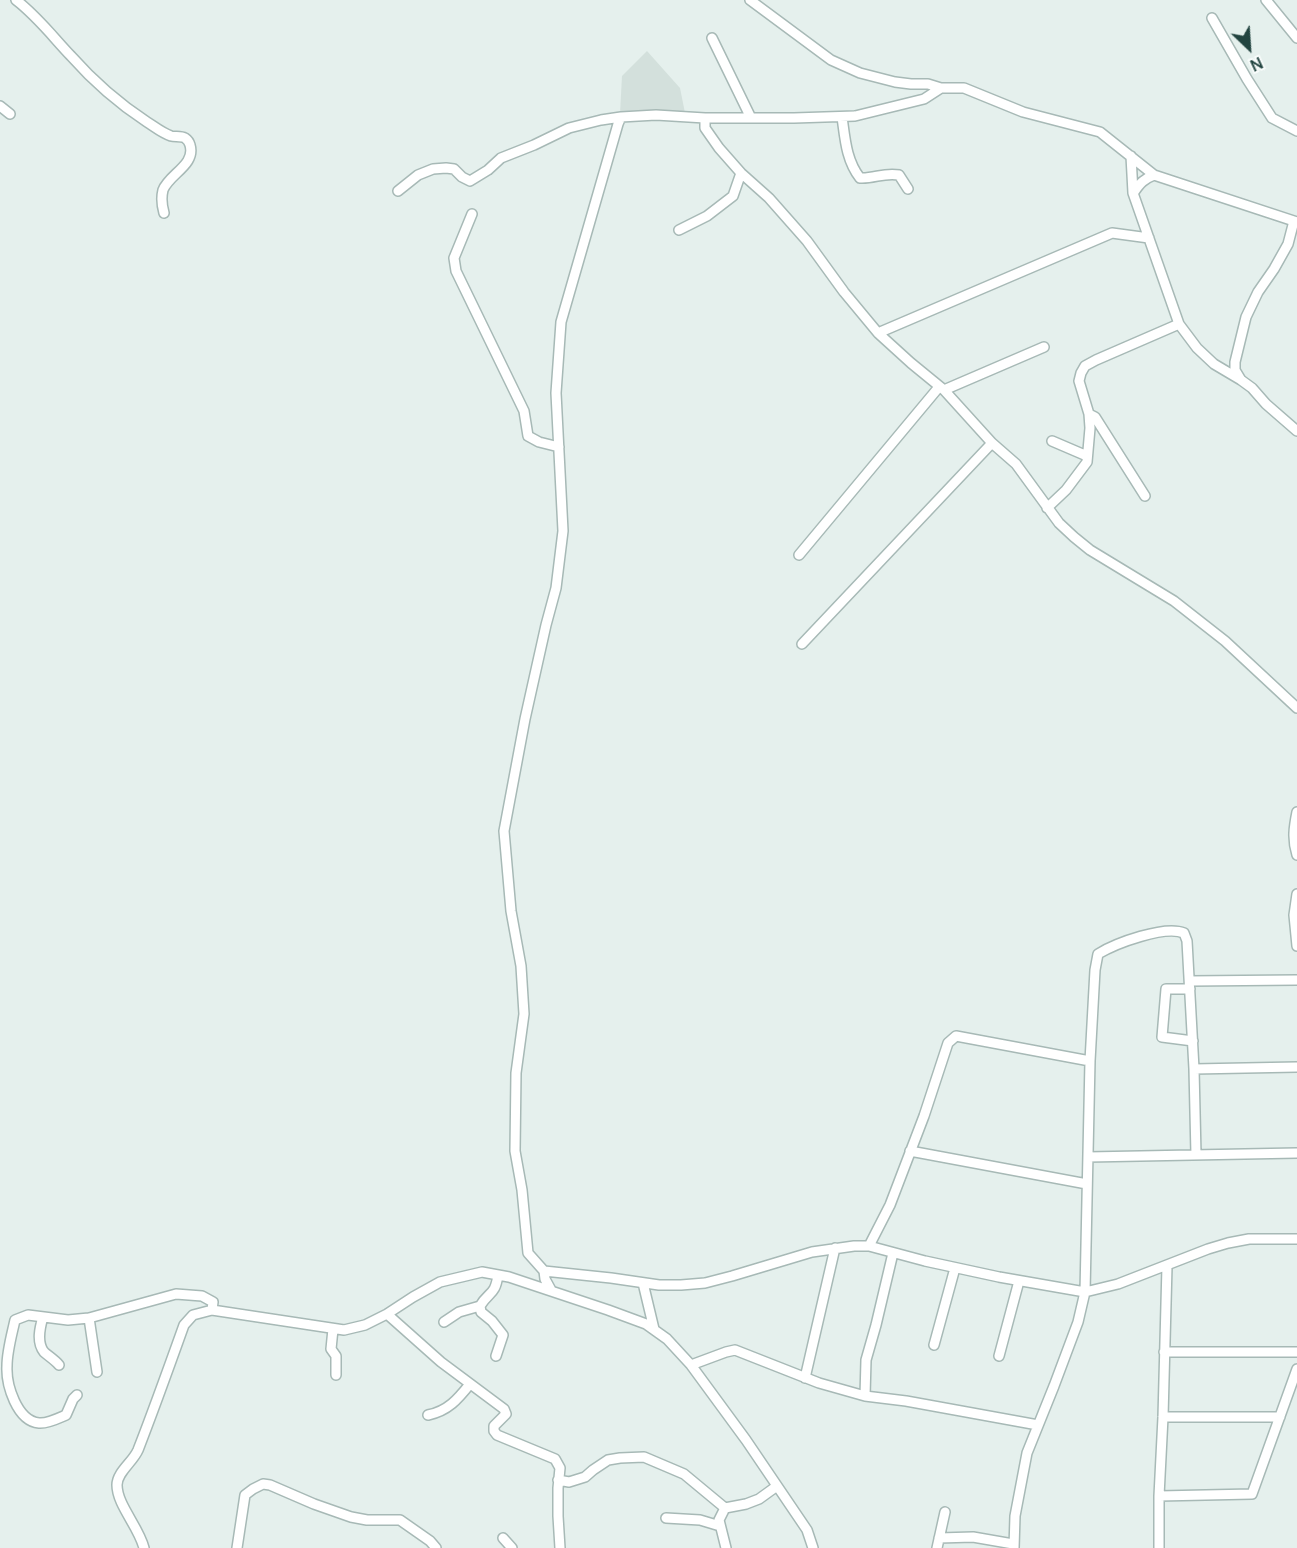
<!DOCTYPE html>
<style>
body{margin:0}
#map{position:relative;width:1297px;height:1548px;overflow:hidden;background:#e5f0ed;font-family:Manrope,sans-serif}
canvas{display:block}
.north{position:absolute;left:1219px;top:18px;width:60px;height:60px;-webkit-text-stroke:4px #f7fbfa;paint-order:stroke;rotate:155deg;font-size:16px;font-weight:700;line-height:24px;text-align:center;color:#224440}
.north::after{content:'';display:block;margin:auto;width:21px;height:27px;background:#224440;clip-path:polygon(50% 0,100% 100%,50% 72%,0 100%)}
</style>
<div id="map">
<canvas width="1297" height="1548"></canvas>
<div class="north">N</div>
</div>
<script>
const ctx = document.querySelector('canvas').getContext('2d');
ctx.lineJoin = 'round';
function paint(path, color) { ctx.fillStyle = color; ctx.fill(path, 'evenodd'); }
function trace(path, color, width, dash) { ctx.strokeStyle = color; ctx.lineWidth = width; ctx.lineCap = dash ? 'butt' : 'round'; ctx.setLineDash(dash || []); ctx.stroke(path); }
paint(new Path2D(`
 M647,51L680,88L685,113L620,114L622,76Z`), '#d3e0dc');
const minor = new Path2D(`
 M16,0C37,16 53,37 71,56C94,82 118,103 147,122C155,127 162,133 171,136C175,137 181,136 185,138C188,140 189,141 190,145C196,165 169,174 163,190C161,198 162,206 164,213
 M750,0L831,60L860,73L895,82L911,84H928L941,88H964L1023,112L1100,132L1154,175L1297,222
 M1266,0L1297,38
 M1212,18L1247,79L1272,118L1297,131
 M712,38L751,118
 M0,106L10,114
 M842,117C845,138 846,160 860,178C874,179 884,172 899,175L908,189
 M705,118V128L719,148L741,173L769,198L807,241L844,292L878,333L911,363L944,390L992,443L1016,464L1059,523L1074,537L1090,550L1174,601L1225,641L1297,708
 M1131,156L1133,193L1179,324L1197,348L1214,364L1241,380
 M398,191L418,175L433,169L446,168L454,169L462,177L470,181L488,170L501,158L534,145L569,128L601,120L621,117L656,115L705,118H794L855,116L924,99L941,88
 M1134,192C1140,183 1144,179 1154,175
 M472,214L454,258L456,271L524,411L528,436L539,442L559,447
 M1294,221L1288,244L1274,269L1258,292L1246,317L1235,362V370L1241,380L1252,388L1266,404L1297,431
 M679,230L707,216L733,196L741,173
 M878,333L1112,233L1149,238
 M944,390L1044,347
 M1089,414L1095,417L1145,496
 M1052,441L1087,456
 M1047,508L1066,490L1087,462L1090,428L1089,414L1079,381L1081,373L1085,366L1096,360L1179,324
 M799,555L939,387
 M802,644L992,443
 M1297,812C1294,827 1292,839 1297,855
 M1297,894L1294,915L1297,946
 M1190,981L1297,980
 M1190,989H1166L1162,1037L1193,1041
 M1194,1069L1297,1067
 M910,1151L1087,1184
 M1088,1157L1297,1153
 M869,1246L890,1205L924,1116L948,1043L956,1036L1090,1061
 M544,1271L611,1278L659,1285H681L705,1283L732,1276L812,1252L854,1246H869L925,1261L999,1277L1085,1292L1118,1284L1208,1249L1228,1243L1249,1239H1297
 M643,1283L654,1329
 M551,1290L545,1279L544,1271L528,1253L522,1190L515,1151L516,1073L524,1014L521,966L511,911L504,831L525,719L546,625L556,588L563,531L556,393L561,322L618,124L621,117
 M387,1314L441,1362L504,1409L506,1414L494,1426V1431L497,1435L555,1459L560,1468L558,1488V1516L560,1548
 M43,1317C40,1327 36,1342 44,1352C47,1355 55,1360 59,1365
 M89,1318L97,1372
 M444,1322L459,1312L480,1306
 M333,1329L331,1349L336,1356V1375
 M934,1345L955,1268
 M1164,1352H1297
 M496,1356L503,1335L492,1321L481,1312L480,1306C489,1291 495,1296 498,1275
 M999,1356L1019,1281
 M691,1365L726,1352L735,1350L819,1383L865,1396L906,1401L1038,1425
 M805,1378L835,1248
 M77,1395L73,1399L66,1415C59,1418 47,1424 39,1423C17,1421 6,1385 7,1366C7,1351 12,1334 15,1320L28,1315L68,1320L89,1318L176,1294L202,1296L213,1302L212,1310
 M865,1396L866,1360L876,1325L893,1253
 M428,1415C448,1411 458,1399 470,1384
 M1163,1417H1280
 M558,1480L569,1482L585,1477L593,1470L608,1460L620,1458L644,1457L684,1474L725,1508L746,1504L759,1499L777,1486
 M1159,1496L1252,1494L1297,1369
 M725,1508L719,1520L726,1548
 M666,1518L700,1520L720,1526
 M503,1538L512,1548
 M939,1538L973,1537L1013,1544
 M144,1548C139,1527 117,1505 117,1485C117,1472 133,1462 138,1450C154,1409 169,1367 184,1325L193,1315L212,1310L344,1330L365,1325L387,1314L413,1297L440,1282L482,1272L509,1277L608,1310L646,1324L667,1339L691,1365L746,1440L807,1530L813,1548
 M237,1548L245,1495L253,1489L263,1484L270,1485L314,1504L351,1517L367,1520H400L430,1541L436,1548
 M937,1548L945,1512
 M1014,1548L1015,1516L1027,1453L1054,1386L1078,1322L1085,1292L1090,1061L1095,970L1098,954C1116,943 1165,925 1184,933L1187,941L1194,1069L1196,1155
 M1159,1548V1496L1163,1417L1167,1266`);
trace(minor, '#a7b9b6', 12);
trace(minor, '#fff', 9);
</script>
